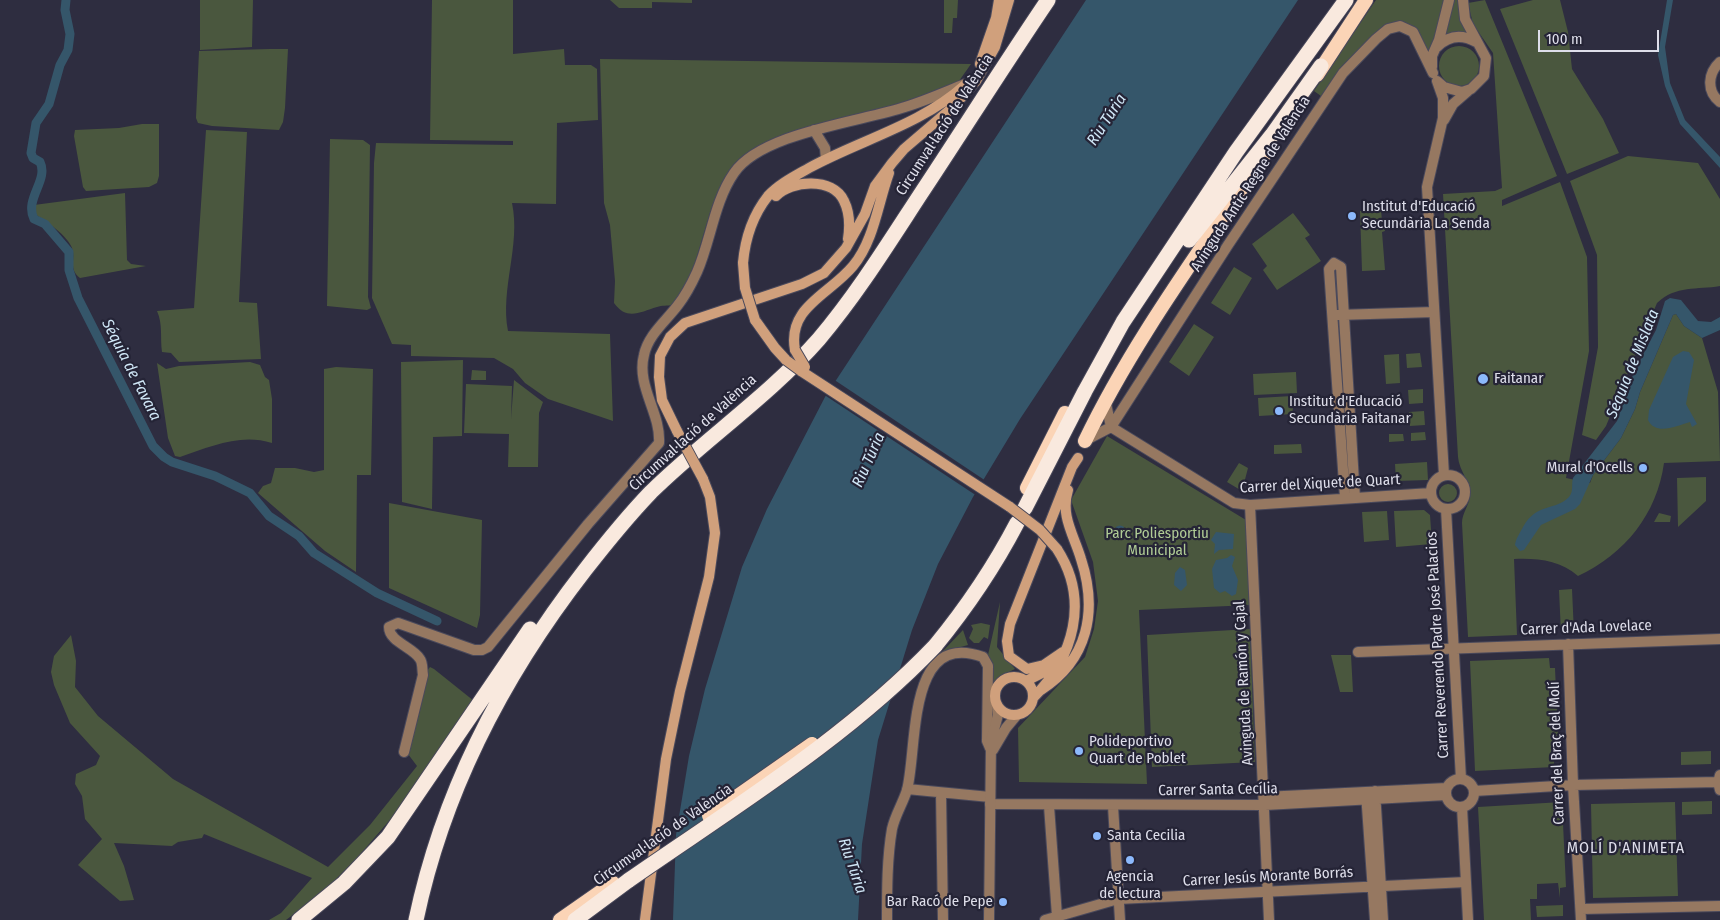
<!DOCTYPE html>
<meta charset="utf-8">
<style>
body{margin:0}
#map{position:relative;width:1720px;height:920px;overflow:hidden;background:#2e2d40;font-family:"Fira Sans Condensed",sans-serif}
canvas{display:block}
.scale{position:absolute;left:1538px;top:30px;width:121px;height:22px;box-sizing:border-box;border:2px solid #dedeea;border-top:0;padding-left:6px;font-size:15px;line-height:18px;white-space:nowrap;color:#dedeea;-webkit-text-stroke:4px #252436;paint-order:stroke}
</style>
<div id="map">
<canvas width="1720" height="920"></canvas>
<div class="scale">100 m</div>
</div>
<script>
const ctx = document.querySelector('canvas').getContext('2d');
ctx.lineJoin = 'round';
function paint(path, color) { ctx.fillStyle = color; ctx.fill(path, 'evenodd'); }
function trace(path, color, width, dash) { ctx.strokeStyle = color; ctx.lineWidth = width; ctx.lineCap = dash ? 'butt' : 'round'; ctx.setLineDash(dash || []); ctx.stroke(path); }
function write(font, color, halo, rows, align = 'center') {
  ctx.font = font + ' "Fira Sans Condensed",sans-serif'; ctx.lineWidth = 4.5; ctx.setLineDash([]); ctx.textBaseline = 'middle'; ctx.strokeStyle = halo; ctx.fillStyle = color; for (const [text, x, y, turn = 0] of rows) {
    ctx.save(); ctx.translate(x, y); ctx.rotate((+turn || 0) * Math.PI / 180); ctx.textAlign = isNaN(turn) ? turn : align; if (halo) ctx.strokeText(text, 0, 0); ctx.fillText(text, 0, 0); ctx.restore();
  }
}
paint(new Path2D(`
 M200,0H253L252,47L200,50Z
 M432,0H513V54L564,49L565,65H591L597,69L598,120L557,123L556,204L512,203C521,246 500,288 508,331L610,334L613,421L548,399L525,383L513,369L494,358L411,356V345L392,344L372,298L374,163L376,143L513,145V141L430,140Z
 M610,0H692V3L652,2V8H619Z
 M944,0H974H958L957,18H953L952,33H944Z
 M1376,0H1446L1436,40L1428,51C1421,37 1416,22 1397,22L1346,65L1321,96L1314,91Z
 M1452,0H1459L1468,33L1445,36Z
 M1485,0L1557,176L1502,200V206L1560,182L1587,257L1589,351L1566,478L1590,483L1593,475L1621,438L1635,409L1640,392L1673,315L1676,314L1684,326L1702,338L1718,392L1720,461L1664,463C1657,514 1625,554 1578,576C1560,560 1537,558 1514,559L1517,635L1468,637L1462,523C1462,513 1469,506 1470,496C1471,482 1459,471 1458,457L1443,194L1495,191L1502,188L1493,53L1473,24L1468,3Z
 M1533,0H1560L1568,32L1572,69L1603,119L1619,153L1567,174L1500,9Z
 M1439 66a20 20 0 1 1 40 0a20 20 0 1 1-40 0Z
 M270,49H288L285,108L283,122L279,130L212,126L198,123L196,118L199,51Z
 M600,59L971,64L959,81L935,91L902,103L809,128L756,147L742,159L725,177L710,213L694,266L684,289L673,305C667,306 662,305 657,307C640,312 627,321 614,303L615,281L610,225L604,203Z
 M142,124H159V176L157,183L149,187L86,191L83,187L74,136L75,130L119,128Z
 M206,130L247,132L239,302L257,303L261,359L179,362L171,353L162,352C160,338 163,324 157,311L194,308Z
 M330,139L363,140L370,145L368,297L371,308L367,310L327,306Z
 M1628,156L1698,163L1720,199V286C1697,290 1676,285 1657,303L1606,426L1596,440L1582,435L1598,347L1597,255L1570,181Z
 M125,193L127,260L131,264L146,266L80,278C68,269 76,259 72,248C68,236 46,221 36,215L34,205Z
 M1381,210L1382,221H1384L1385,231L1382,232L1385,270L1362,271L1360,211Z
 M1293,213L1310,235L1305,238L1321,261L1277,290L1263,270L1267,266L1252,244Z
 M1234,267L1252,278L1230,315L1211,303Z
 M1194,324L1214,337L1189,376L1169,362Z
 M1420,353L1422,367L1407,368L1406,354Z
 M1399,354L1400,383L1386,384L1384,355Z
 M463,360L462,436L433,437L432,509L402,502L401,362Z
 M250,362L260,365L265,377L269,380L272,399V443C240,433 210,447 180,457L175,456L168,438L157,363L166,369L179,366Z
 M336,367L373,369L371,475H357L356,572L325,551L258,493L263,486L271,483L275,468H295L314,472L324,470V369Z
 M472,370L486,371V380H471Z
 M1296,372L1297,393L1254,395L1253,374Z
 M514,380L543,402L539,413L538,467H508L509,434L464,433L466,384L512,386L511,419Z
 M1423,389V403L1409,404L1408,390Z
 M1292,396L1293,414L1259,416L1258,398Z
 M1424,411L1425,425L1410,426L1409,412Z
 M1425,432L1426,440L1411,441V433Z
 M1403,434L1404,441L1389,442V434Z
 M1107,436L1246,520L1251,605L1139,610L1147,784L1019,782L1018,728L1085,657L1094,629L1098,601L1093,562L1071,500Z
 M1301,444L1302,453L1274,454V445Z
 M1427,462L1428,480L1396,481L1395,464Z
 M1239,463L1248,468L1242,491L1227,482Z
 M1706,477V501L1678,527L1677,478Z
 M1439 493a9 9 0 1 1 18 0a9 9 0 1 1-18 0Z
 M389,503L482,520L480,615L477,628L389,588Z
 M1424,510L1430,515L1432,544L1396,547L1394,511Z
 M1387,511L1389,540L1364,542L1362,512Z
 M1659,513L1671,516L1670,522H1654Z
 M1572,589L1574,633H1561L1559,590Z
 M1000,602L997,647L1015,669L1000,676L992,686L993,664L988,655Z
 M981,623L990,625L988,639L984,637L979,643H974L969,638L973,629L971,625Z
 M1250,629L1255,762L1152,767L1147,635Z
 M963,630L968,645L942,652Z
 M71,635L76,661L75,687L98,716L173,779L328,867L370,825L417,766L408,754L420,710L425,674L430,667L434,669L474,701L401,807L357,858L323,892L286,920H269L281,913L312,878L204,834L202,838L178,842L172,846L114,843L124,866L134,900L120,901L78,865L102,839L85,819L82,796L75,784L76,774L96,765L100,756L70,723L54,685L51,672L54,656Z
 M1331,655H1351L1353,692H1340Z
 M1549,658L1550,668H1555L1559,756H1554V767L1475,771L1470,661Z
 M1711,751V764L1681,765V752Z
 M1712,801V814L1682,815V802Z
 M1562,802L1566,887L1560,888V898L1558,883L1537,884V899H1530L1531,920H1484L1478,807Z
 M1675,802L1678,896L1593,898L1591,804Z
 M1563,905V916L1537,917L1536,906Z`), '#4a573e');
paint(new Path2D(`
 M1086,0H1298L1020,419L973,497L938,564L912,630L878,740L862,844L858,920H673L676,835L689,756L705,689L742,567L767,509L825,397Z
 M1667,0H1673L1665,47L1670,83L1685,120L1720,157V168L1680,124L1665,86L1658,55Z
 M1670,298L1681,300L1698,321L1711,322L1720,317V330L1702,338L1684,326L1676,314L1673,315L1640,392L1635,409L1621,438L1593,475L1580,504L1575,509L1541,525L1524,550L1520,551L1515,545C1516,538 1520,533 1523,527C1537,502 1556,511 1569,497C1574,491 1571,485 1573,478L1617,421L1634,372L1656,330L1665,301Z
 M1683,351L1689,352L1694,360L1686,404L1697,424L1692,427L1690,422C1676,426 1656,436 1648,420L1649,410L1673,357Z
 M1114.5 531a5.5 5.5 0 1 1 11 0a5.5 5.5 0 1 1-11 0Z
 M1216,532L1234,534L1233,549L1219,550L1214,554L1215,544L1211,540Z
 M1231,555L1235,557L1232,566L1238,580L1236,594L1232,596L1225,591L1220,593L1214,588L1212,569L1216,560L1227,558Z
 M1180,567L1185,570L1187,585L1181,591L1174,585L1175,573Z`), '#35566a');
paint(new Path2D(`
 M833,379L986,481L977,496L823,394Z`), '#2e2d40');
trace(new Path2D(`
 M66,0L65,10L70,34L68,50L60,65L49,104L36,123L31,153L33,158L40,162C49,180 24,199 34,219L45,224L69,252V270L78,298L153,446L164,457L172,462L215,476L250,493L269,516L299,536L314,553L377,593L437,621`), '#35566a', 9);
const minor = new Path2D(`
 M1437,47C1449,35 1462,34 1476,42
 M1432,67V56L1439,40L1449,0
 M1437,81L1443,98V118L1427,187L1444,475
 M1437,81L1444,87L1462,92L1471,89L1484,76L1486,58L1465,19L1463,0
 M1444,120L1453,104L1468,91
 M814,130L825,148L826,159
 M1337,315L1434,312
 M1105,399L1111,427
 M1111,427L1228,245L1343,73L1376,39L1388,29L1400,26L1413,32L1433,73
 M1111,427L1234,503L1250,505L1431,493
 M1086,440L1111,427
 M1431 492a17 17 0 1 1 34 0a17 17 0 1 1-34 0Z
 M1345,498L1329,269L1334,263L1341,267L1355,498
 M1250,505L1269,920
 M1446,509L1461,779
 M1568,644L1573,785L1581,920
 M1358,652L1720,639
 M404,752L423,675C422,670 423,663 420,659C413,647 389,642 389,627L398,623L474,650H482L488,647L588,524L659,443C661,413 636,386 644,355C648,335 666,321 678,305C685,296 692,283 697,272C711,240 714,202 734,173C761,133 859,122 905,107C925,101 945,92 965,84
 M1720,775L1718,782L1720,790
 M1446 793a14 14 0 1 1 28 0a14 14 0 1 1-28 0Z
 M907,789L990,797
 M1375,791L1383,920
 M1474,791L1573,785L1718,782
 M941,793L943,920
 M1366,793L1375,920
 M1264,797L1447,788
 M990,804L1265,805L1446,795
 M1049,806L1057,916
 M1113,806L1120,920
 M1462,807L1468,920
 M1581,909L1720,906
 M887,920C887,890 887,858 892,829C895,815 903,803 907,790C918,747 906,629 983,657L988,666L987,741L990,748
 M1045,920L1118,899L1466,882`);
const tertiary = new Path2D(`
 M1720,62C1708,73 1706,91 1720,102
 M993,750L1006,728L1016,716
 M989,920L991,741L998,715L997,706`);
const secondary = new Path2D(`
 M980,64L996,18L999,0
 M776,196C791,180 833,177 844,201C850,213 850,226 848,239
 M743,263C745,240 753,215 768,196C779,184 795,176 809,168C860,140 921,125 965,85
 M755,320L775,348L786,360
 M795,350C787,307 829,295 853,266C874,241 878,203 889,173
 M801,371L1010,507
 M677,431L662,400L659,377L660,356L670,337L685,323L802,284L824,273L846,248L865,214L875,186L892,163L904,149L953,107L976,81L995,47L1009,0
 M1063,652L1044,665L1027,669L1009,656L1007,641L1010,624L1072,467L1078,458
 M995 696a19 19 0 1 1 38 0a19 19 0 1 1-38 0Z
 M1026,681L1042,673L1053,664
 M1041,690C1088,660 1098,611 1081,559C1074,535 1060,516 1068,490
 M1033,698C1074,657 1090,600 1057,549
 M645,920L666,759L680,691L709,577L715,533L710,497L703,479`);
const trunk = new Path2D(`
 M1317,75L1366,0
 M1085,441C1135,337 1205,245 1268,149
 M1027,488L1065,413
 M560,920L613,883`);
const motorway = new Path2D(`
 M1189,240L1272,135L1321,66
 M1025,508L1085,391L1123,322L1236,152L1346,0
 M935,646C967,607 994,567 1017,523
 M299,920L344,883L388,837L530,629
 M416,920C443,791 505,673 585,570C606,543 627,517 651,492C705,439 769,396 819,339C857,294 888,244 920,195C963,130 1004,65 1048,0
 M575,920L629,880`);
trace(minor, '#4a495b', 12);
trace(tertiary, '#4a495b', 12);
trace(secondary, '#4a495b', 12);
trace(trunk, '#4a495b', 16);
trace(motorway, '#4a495b', 17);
trace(minor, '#967861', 10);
trace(tertiary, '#967861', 10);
trace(secondary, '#d0a07c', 10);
trace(trunk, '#fbd4b6', 14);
trace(motorway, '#f9e9de', 15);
const secondaryBridge = new Path2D(`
 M743,263L745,288L755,320
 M795,350L805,367
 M786,360L801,371
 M677,431L703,479
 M1010,507L1040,530L1057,549`);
const trunkBridge = new Path2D(`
 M709,816L812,744`);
const motorwayBridge = new Path2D(`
 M629,880C734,807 846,739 935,646`);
trace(secondaryBridge, '#4a495b', 12, []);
trace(trunkBridge, '#4a495b', 16, []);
trace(motorwayBridge, '#4a495b', 17, []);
trace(secondaryBridge, '#d0a07c', 10);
trace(trunkBridge, '#fbd4b6', 14);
trace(motorwayBridge, '#f9e9de', 15);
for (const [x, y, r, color] of [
 [1352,216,5,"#8cb9fc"],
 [1483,379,6,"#8cb9fc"],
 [1279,411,5,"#8cb9fc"],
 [1643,468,5,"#8cb9fc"],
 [1079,751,5,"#8cb9fc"],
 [1097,836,5,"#8cb9fc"],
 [1130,860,5,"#8cb9fc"],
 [1003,902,5,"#8cb9fc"]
]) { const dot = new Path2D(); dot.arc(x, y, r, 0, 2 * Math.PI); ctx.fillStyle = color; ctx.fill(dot); trace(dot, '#252436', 2); }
write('15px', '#dedeea', '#252436', [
 ["Circumval·lació de València",945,125,-57],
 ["Avinguda Antic Regne de València",1251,184,-57],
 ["Circumval·lació de València",693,433,-42],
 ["Carrer del Xiquet de Quart",1320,484,-3],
 ["Carrer d'Ada Lovelace",1586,628,-2],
 ["Carrer Reverendo Padre José Palacios",1438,645,-93],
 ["Avinguda de Ramón y Cajal",1244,683,-93],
 ["Carrer del Braç del Molí",1557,753,-92],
 ["Carrer Santa Cecília",1218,790,-1],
 ["Circumval·lació de València",663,835,-35],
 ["Carrer Jesús Morante Borrás",1268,877,-3]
]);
write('15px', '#dedeea', '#252436', [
 ["Institut d'Educació",1362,207],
 ["Secundària La Senda",1362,224],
 ["Faitanar",1494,379],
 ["Institut d'Educació",1289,402],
 ["Secundària Faitanar",1289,419],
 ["Mural d'Ocells",1633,468,"right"],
 ["Polideportivo",1089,742],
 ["Quart de Poblet",1089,759],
 ["Santa Cecilia",1107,836],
 ["Agencia",1130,877,"center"],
 ["de lectura",1130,894,"center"],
 ["Bar Racó de Pepe",993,902,"right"]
], 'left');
write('15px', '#b0cc95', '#252436', [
 ["Parc Poliesportiu",1157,534],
 ["Municipal",1157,551]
]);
write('italic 16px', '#d0e7f7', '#252436', [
 ["Riu Túria",1107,120,-57],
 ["Séquia de Mislata",1633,364,-68],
 ["Séquia de Favara",131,370,63],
 ["Riu Túria",869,460,-66],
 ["Riu Túria",852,866,71]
]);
ctx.letterSpacing = '1px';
write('16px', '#dedeea', '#252436', [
 ["MOLÍ D'ANIMETA",1626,849]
]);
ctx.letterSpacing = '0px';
</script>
